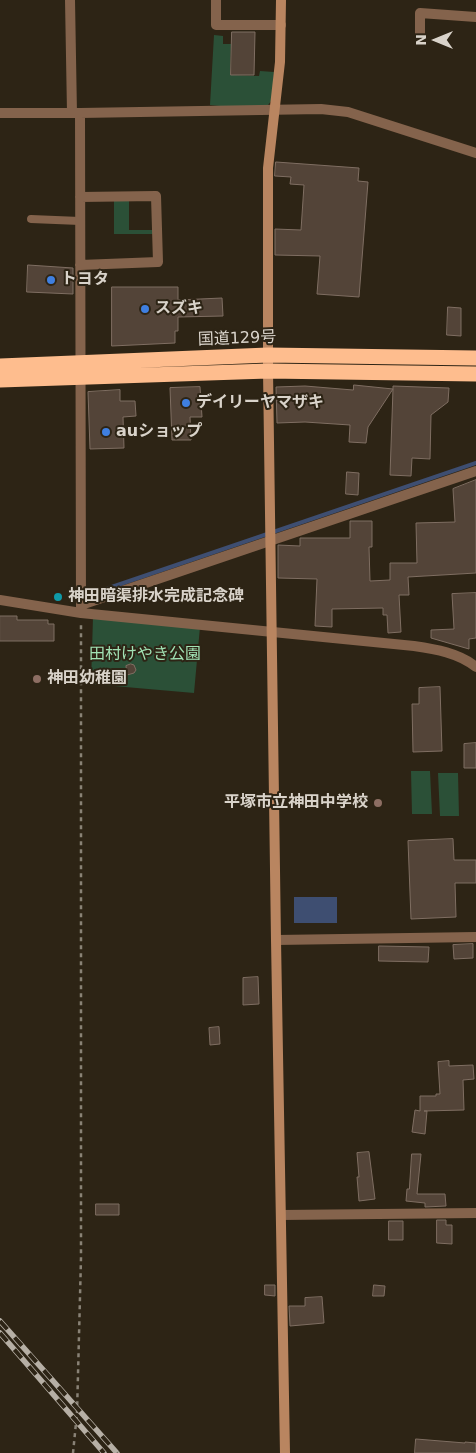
<!DOCTYPE html>
<meta charset="utf-8">
<style>
body{margin:0}
#map{position:relative;width:476px;height:1453px;overflow:hidden;background:#2d2415;font-family:"DejaVu Sans",sans-serif}
canvas{display:block}
.north{position:absolute;left:411px;top:15px;width:50px;height:50px;-webkit-text-stroke:4px #2d2415;paint-order:stroke;rotate:270deg;font-size:14px;font-weight:700;line-height:20px;text-align:center;color:#d9d3ca}
.north::after{content:'';display:block;margin:auto;width:18px;height:22px;background:#d9d3ca;clip-path:polygon(50% 0,100% 100%,50% 72%,0 100%)}
</style>
<div id="map">
<canvas width="476" height="1453"></canvas>
<div class="north">N</div>
</div>
<script>
const ctx = document.querySelector('canvas').getContext('2d');
ctx.lineJoin = 'round';
function paint(path, color) { ctx.fillStyle = color; ctx.fill(path, 'evenodd'); }
function trace(path, color, width, dash) { ctx.strokeStyle = color; ctx.lineWidth = width; ctx.lineCap = dash ? 'butt' : 'round'; ctx.setLineDash(dash || []); ctx.stroke(path); }
function write(font, color, halo, rows, align = 'center') {
  ctx.font = font + ' "DejaVu Sans","Noto Sans JP",sans-serif'; ctx.lineWidth = 4; ctx.setLineDash([]); ctx.textBaseline = 'middle'; ctx.strokeStyle = halo; ctx.fillStyle = color; for (const [text, x, y, turn = 0] of rows) {
    ctx.save(); ctx.translate(x, y); ctx.rotate((+turn || 0) * Math.PI / 180); ctx.textAlign = isNaN(turn) ? turn : align; if (halo) ctx.strokeText(text, 0, 0); ctx.fillText(text, 0, 0); ctx.restore();
  }
}
paint(new Path2D(`
 M214,35L223,36V44H231L230,75L259,76L260,71L274,72L272,100L268,105L239,108L210,105Z
 M114,198H129V230H153V234H114Z
 M93,617L200,627L194,693L91,684Z
 M411,771H430L432,814H412Z
 M438,773H458L459,816H440Z`), '#2b5037');
paint(new Path2D(`
 M294,897H337V923H294Z`), '#3e4e71');
trace(new Path2D(`
 M97,592L476,463`), '#3e4e71', 4);
const building = new Path2D(`
 M232,32H255L254,75H231Z
 M276,162L359,168L358,181L368,182L359,297L317,294L320,256L275,255V229L301,230L304,185L290,184L291,177L275,176Z
 M28,265L73,268V294L27,292Z
 M112,287H178V300L222,298L223,316L178,317V331H175V343L112,346Z
 M448,307L461,308V336L447,335Z
 M354,385L393,389V386L449,388L448,402L431,415L430,459L412,458L411,476L390,475L393,389L368,427L366,443L349,442L350,425L305,422L277,423L276,387L305,386L353,390Z
 M200,387L202,417H190L191,440H172L170,388Z
 M120,390V401H135L136,416L123,417L124,448L90,449L88,392Z
 M347,472L359,473L358,495L346,494Z
 M476,480V573L408,577L409,595H399L401,632L388,633L387,615H383V608L332,609V627L315,626L317,579L278,578V545L300,546V538H350V521H372V547H369L370,581L390,580V563H417L416,523L455,522L453,489Z
 M476,593V638L469,639V649L431,638V630L454,629L452,594Z
 M0,616H17V620H48V624H54V641H0Z
 M131,664L134,665L136,670L134,673L127,675L126,666Z
 M440,687L442,751L413,752L412,704H419V688Z
 M476,743V768H464V744Z
 M453,839L454,860H476V883H455L456,917L411,919L408,841Z
 M473,944V958L454,959L453,945Z
 M379,946L429,947L428,962L379,961Z
 M258,977L259,1004L243,1005V978Z
 M219,1027L220,1044L210,1045L209,1028Z
 M449,1061V1066L473,1065L474,1079L463,1080L464,1110L424,1111H427L425,1134L412,1132L415,1110L420,1111V1096H436V1094H440L438,1062Z
 M369,1152L375,1199L359,1201L357,1177H359L357,1153Z
 M412,1154H421L417,1194H445L446,1206L425,1207V1203L406,1201L407,1189H409Z
 M96,1204H119V1215H96Z
 M437,1220H446V1225H452V1244L437,1243Z
 M389,1221H403V1240H389Z
 M265,1285H275V1296L265,1295Z
 M374,1285L385,1286L384,1296H373Z
 M322,1297L324,1323L290,1326L289,1306H305V1298Z
 M416,1439L465,1443V1442L476,1443V1453H415Z`);
paint(building, '#534438');
trace(building, '#7f6e62', 1);
trace(new Path2D(`
 M73,1453L77,1413L81,1258V622`), '#898276', 2.5, [4, 4]);
trace(new Path2D(`
 M31,219L80,221`), '#84634c', 8);
trace(new Path2D(`
 M70,0L72,113
 M216,0V25H281
 M420,38V13L476,17
 M0,113H80L321,109L348,112L476,153
 M80,113L81,613
 M80,197L156,196L158,262L80,265
 M0,600L81,613L414,646C435,649 459,653 476,667
 M81,605L476,471
 M276,940L476,937
 M281,1215L476,1213`), '#84634c', 10);
trace(new Path2D(`
 M281,0L280,62L268,168V371L276,940L285,1453`), '#b98560', 10);
trace(new Path2D(`
 M0,366L268,355L476,358
 M0,380L268,371L476,374`), '#febd8e', 15);
const rail = new Path2D(`
 M0,1321L117,1453
 M0,1333L104,1453`);
trace(rail, '#b6afa5', 5.5);
trace(rail, '#2d2415', 4, [11]);
for (const [x, y, r, color] of [
 [51,280,5,"#3f7fe0"],
 [145,309,5,"#3f7fe0"],
 [186,403,5,"#3f7fe0"],
 [106,432,5,"#3f7fe0"],
 [58,597,5,"#0f9aa8"],
 [37,679,5,"#8d6e63"],
 [378,803,5,"#8d6e63"]
]) { const dot = new Path2D(); dot.arc(x, y, r, 0, 2 * Math.PI); ctx.fillStyle = color; ctx.fill(dot); trace(dot, '#2d2415', 2); }
write('bold 16px', '#d9d3ca', '#2d2415', [
 ["トヨタ",61,280],
 ["スズキ",155,309],
 ["デイリーヤマザキ",196,403],
 ["auショップ",116,432],
 ["神田暗渠排水完成記念碑",68,597],
 ["神田幼稚園",47,679],
 ["平塚市立神田中学校",368,803,"right"]
], 'left');
write('16px', '#d9d3ca', '#2d2415', [
 ["国道129号",237,339,-2]
]);
write('16px', '#a1e2b4', '#2d2415', [
 ["田村けやき公園",145,655]
]);
</script>
